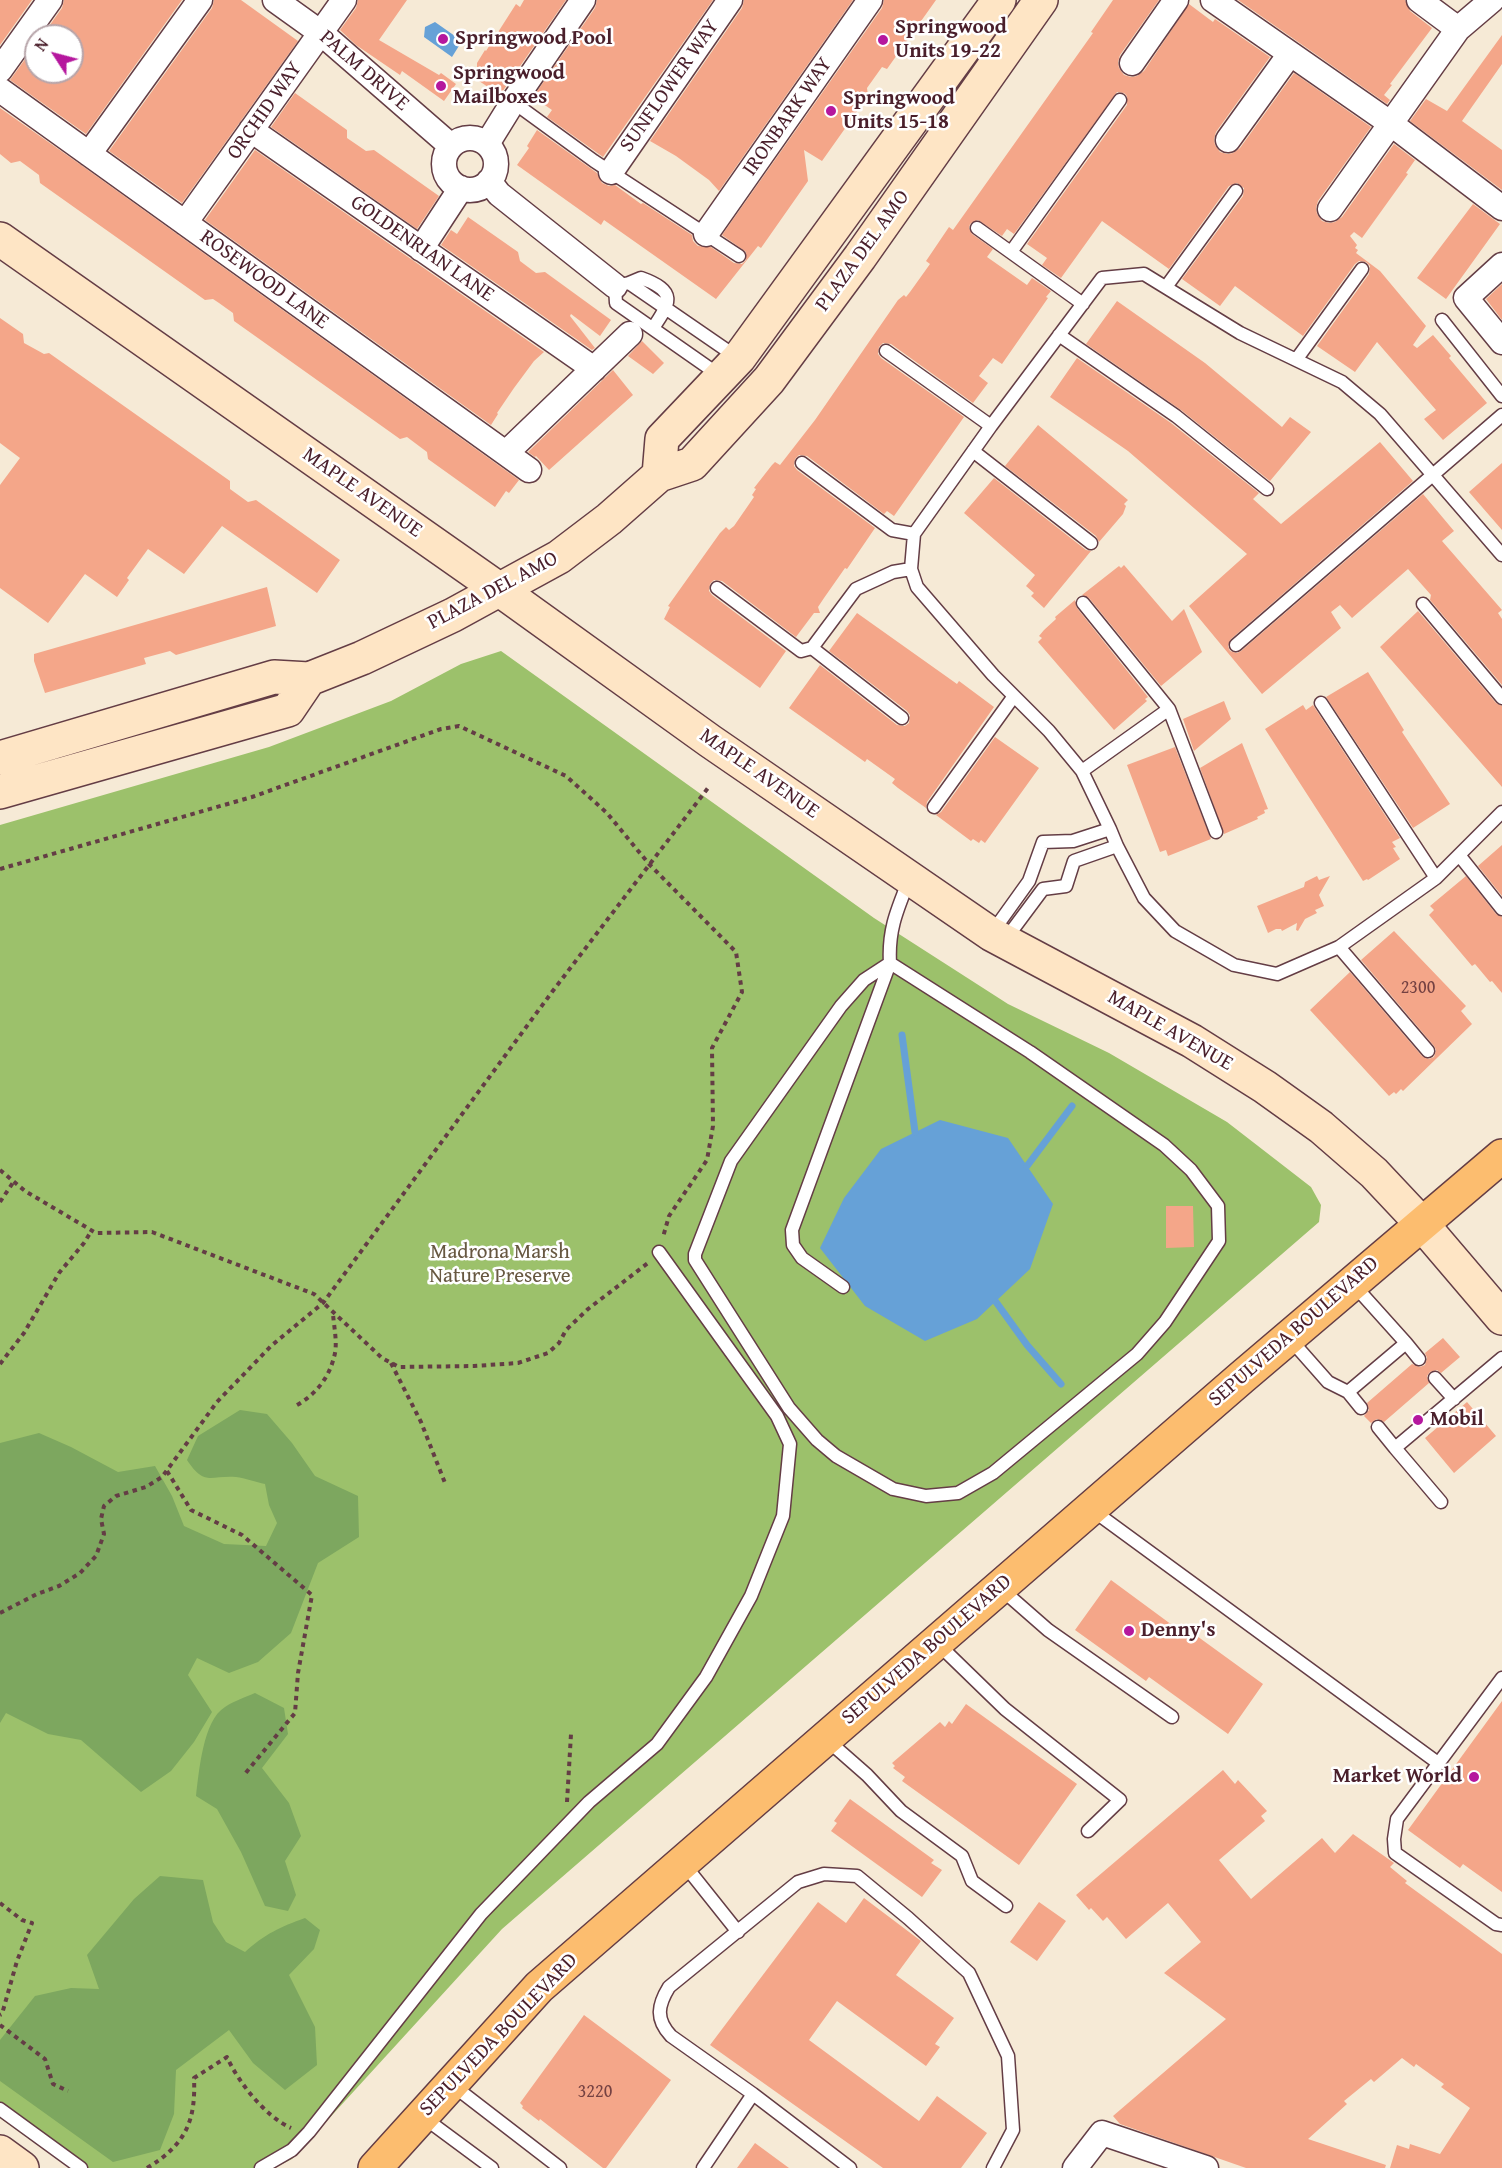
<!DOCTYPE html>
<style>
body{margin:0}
#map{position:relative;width:1502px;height:2168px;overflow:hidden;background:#f6ead6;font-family:"Gentium Book Plus",serif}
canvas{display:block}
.north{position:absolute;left:24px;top:24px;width:60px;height:60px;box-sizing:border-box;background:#fff;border:2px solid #b7a5aa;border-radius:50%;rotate:306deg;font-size:16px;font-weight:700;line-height:24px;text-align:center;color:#4a1f2b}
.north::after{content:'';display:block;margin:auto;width:21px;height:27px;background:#b5179e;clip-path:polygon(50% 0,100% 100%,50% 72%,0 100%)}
</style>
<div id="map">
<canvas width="1502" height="2168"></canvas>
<div class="north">N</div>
</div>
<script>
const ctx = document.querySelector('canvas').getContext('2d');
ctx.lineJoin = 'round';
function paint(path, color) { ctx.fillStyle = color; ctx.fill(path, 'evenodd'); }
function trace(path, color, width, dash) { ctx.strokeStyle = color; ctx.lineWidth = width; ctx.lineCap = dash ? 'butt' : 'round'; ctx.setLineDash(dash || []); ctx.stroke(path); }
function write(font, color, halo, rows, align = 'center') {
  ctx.font = font + ' "Gentium Book Plus",serif'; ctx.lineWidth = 5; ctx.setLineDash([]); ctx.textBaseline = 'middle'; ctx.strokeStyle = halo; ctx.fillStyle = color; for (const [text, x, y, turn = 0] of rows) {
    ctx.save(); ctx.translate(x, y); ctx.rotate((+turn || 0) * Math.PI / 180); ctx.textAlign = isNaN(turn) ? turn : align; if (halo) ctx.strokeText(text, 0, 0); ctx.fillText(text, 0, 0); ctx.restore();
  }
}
paint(new Path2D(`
 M501,651L874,918L1008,1004L1109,1053L1227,1122L1311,1187L1321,1205L1319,1222L502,1929L292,2159L274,2168H70L0,2118V825L269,747L391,701L461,664Z`), '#9cc16b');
paint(new Path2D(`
 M240,1410L267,1414L292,1443L315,1476L358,1496L359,1537L318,1563L291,1633L258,1662L229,1673L197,1658L188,1675L212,1712L194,1742L171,1771L141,1792L81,1740L48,1734L6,1713L0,1723V1443L39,1433L71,1447L118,1472L155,1466L172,1496L184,1526L224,1544L266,1546L277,1523L269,1505L265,1484C256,1482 245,1478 236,1477C210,1475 205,1487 187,1460L198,1436Z
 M255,1693L284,1708L288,1734L262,1768L289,1803L301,1836L285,1861L296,1895L288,1911L265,1906L241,1852L217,1809L196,1796C199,1772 203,1720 225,1707C234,1701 246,1697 255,1693Z
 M160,1876L203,1880L213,1922L226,1942L245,1952C265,1934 280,1927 305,1918L320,1930L314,1949L289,1975L315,2027L317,2065L285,2090L253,2063L229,2030L176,2070L174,2114L160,2150L113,2162L0,2081V2040L35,1996L71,1988L99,1989L87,1955L134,1899Z`), '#7da75f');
paint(new Path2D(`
 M435,22L462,41L452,57L424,37L425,27Z
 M940,1120L1008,1138L1053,1204L1030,1269L977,1319L925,1341L865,1306L820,1248L844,1198L881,1149Z`), '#66a1d7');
trace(new Path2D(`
 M902,1035L915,1132
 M1027,1166L1072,1106
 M996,1302L1027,1345L1061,1384`), '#66a1d7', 7);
paint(new Path2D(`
 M0,0H32L0,45Z
 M64,0H182L86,134L10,80L36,44V72H72V36H42L62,8Z
 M214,0H241L298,41L182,203L109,151L212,8Z
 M358,0H407L379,40L439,75L441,73L456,84L444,101L402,71L400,75L356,45L340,30L356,8Z
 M524,0H566L500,95L473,77L477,70V63L485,50L486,51L516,4L520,7Z
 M597,0H713L603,157L547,117L552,110L533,97L595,8Z
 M744,0H853L719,191L709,180L676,156L650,141L742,8Z
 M884,0H936L887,69L882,67L867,88L868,96L822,161L804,150L808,181L761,248L758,246L716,299L604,220L601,225L517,165L529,148L527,146L537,130L597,173L602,183L609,186L615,185L641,204L643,203L692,235L693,241L698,246L711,247L734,263L742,264L746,260V252L722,235L882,8Z
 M1113,0H1159L1120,55L1118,62L1119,68L1124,75L1131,77L1137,76L1144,71L1189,4L1213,22L1215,19L1270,57L1216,132L1214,139L1215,145L1220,152L1227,154L1233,153L1240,148L1294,73L1371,127L1318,201L1316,208L1317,214L1322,221L1329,223L1335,222L1342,217L1394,144L1415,160L1406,173L1408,174L1362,238L1354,232L1350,236L1357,245L1355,248L1358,250L1356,253L1380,271L1426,326L1413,345L1417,348L1433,335L1451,356L1449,358L1487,403L1443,440L1424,419L1436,410L1377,342L1355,372L1317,346L1369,274L1370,266L1366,262L1359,261L1355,264L1303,336L1235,286L1220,306L1182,279L1243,196L1244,188L1237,183L1229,186L1169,269L1102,221L1061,278L1042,265L1047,258L1027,244L1127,105V96L1124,93L1117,92L1014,234L1007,229L1002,236L978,220L970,224L969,228L972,234L993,249L987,257L1027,285L1032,278L1051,291L1046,297L1048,298L1002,364L993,358L979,376L988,383L973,403L891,344L883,343L879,347L878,354L881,358L964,417L894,516L887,511L884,514L807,456L799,455L795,459L794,466L797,470L875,528L847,569L845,568L824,598L818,607L820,613H814L796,637L722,581L714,580L710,584L709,591L712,595L786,651L760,688L664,619L670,607L668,606L720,533L726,527L729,530L734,526L754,497L752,495L756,489L754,488L772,465L775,462L780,465L815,420L898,300L904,295L906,297L910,292L930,264L926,261L949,227L953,230L1093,33L1091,32Z
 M1238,0H1405L1410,11L1432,28L1390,84L1392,85L1384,95L1390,100L1387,104Z
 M1502,35V64L1462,121L1502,150V190L1410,121L1426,99L1447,111Z
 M295,93L347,130V138L366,151L374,150L439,196L417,229L271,127Z
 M0,108L81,165L519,480L509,493L506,491L495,507L428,459L427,452L407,437L400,439L234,321L233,313L219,303L213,299L205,300L40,183L39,175L20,161L11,163L0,154Z
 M255,150L544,352L534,361L514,388L497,413L498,414L491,425L205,220Z
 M1473,204L1500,224L1446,299L1417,278Z
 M468,217L518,252L520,261L536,273L545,272L611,320L600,336L571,314L570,316L595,348L592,350L441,245L451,230L457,234Z
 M1502,284V320L1486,299Z
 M1117,301L1205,363L1282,427L1290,417L1311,432L1270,481L1181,410L1086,344Z
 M0,318L23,334L24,343L44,354L49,353L230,481V489L248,502L256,500L340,560L317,593L222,526L184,574L148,549L127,578L129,580L117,597L85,574L48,623L0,588V485L20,458L0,443Z
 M642,341L664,363L653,374L628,356Z
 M1077,358L1171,423L1259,493L1253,499L1281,524L1380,442L1413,481L1231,639L1228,646L1230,651L1237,653L1241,651L1423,494L1454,531L1442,541L1502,610L1498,613L1502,619V685L1430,600L1431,595L1408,569L1352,618L1340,605L1331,612L1341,628L1262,694L1189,606L1247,554L1128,451L1050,397Z
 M613,370L633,395L549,470L536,456L535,457L528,452Z
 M1038,425L1128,500L1124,504L1126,506L1123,514L1099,542L1096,536L1005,466Z
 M1502,463V530L1469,492Z
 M994,478L1086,550L1091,551L1044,608L1031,596L1034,593L1026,586L1035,575L964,513Z
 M1124,565L1172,621L1184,609L1202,652L1161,686L1089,598L1082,595L1119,566L1121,568Z
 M267,587L276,626L176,655L170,651L144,658L146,664L45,693L34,661V654Z
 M1075,600L1077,608L1148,697L1145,699L1147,701L1114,730L1038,642L1042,638L1039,636L1044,630L1056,619L1055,617Z
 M1418,611L1496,703L1502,706V787L1380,647Z
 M857,613L957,684L959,681L994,707L927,802L926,808L898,788L892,783L895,779L867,759L865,762L789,708L820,665L897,725L905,726L909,723L910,715L907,711L829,651Z
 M1368,672L1404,730L1402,732L1450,804L1413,828L1326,697Z
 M1224,701L1231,719L1194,751L1183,719Z
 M1303,705L1306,710L1313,705L1400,838L1392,842L1396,847L1393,848L1400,859L1368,880L1367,879L1363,881L1265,729Z
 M995,737L1039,768L985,843L981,840L979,843L973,839L971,841L936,815L941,812Z
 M1242,743L1268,809L1264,810L1265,813L1257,817L1258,819L1224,834L1200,768Z
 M1175,747L1211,839L1168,856L1166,850L1160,852L1127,765Z
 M1502,845V896L1478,866Z
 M1317,876L1319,880L1330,876L1319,895L1324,906L1315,910L1317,913L1305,919L1298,931L1296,930L1297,923L1282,931L1281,929H1276L1268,933L1257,906L1304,887L1305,882Z
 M1466,876L1496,914L1502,917V993L1492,981L1490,982L1475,964L1472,966L1429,915L1434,910L1430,906Z
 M1394,931L1466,1006L1461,1011L1472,1024L1403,1091L1401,1089L1396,1094L1394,1092L1389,1096L1310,1010L1350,972L1422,1056L1429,1059L1434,1057L1436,1050L1434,1046L1361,960Z
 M1166,1206H1193L1194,1247L1166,1248Z
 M1443,1338L1460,1357L1441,1373L1437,1370L1430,1372L1427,1376L1429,1383L1384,1422L1377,1419L1371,1423L1364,1416L1369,1410L1367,1403L1412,1364L1420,1367L1425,1365L1427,1358L1425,1353Z
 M1467,1402L1496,1436L1454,1473L1425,1438Z
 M1111,1580L1187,1636L1190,1631L1263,1684L1228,1734L1149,1677L1146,1681L1075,1630Z
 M1502,1701V1892L1463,1864L1460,1868L1408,1830Z
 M966,1704L1077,1784L1019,1865L902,1781L905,1777L893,1768L895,1766L892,1763L940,1722L945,1727L949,1721L952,1724Z
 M1223,1770L1235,1784L1238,1780L1267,1811L1261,1816L1265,1821L1219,1860L1251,1899L1322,1838L1335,1853L1353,1834L1394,1863L1390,1867L1407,1881L1405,1883L1502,1954V2168H1390L1397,2145L1409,2149L1410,2144L1440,2154L1470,2108L1441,2087L1444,2084L1416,2064L1414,2067L1402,2058L1374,2082L1371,2079L1344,2101L1347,2104L1308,2139L1386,2165L1385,2168H1246L1120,2124L1113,2116L1226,2019L1164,1973L1201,1942L1168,1903L1126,1939L1107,1917L1103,1921L1091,1908L1089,1910L1076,1895Z
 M850,1799L934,1860L931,1863L942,1870L922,1897L831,1831L837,1823L834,1821Z
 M864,1898L921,1941L896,1975L954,2018L935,2044L940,2047L926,2066L837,2001L809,2040L919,2121L937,2096L987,2133L961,2168H883L710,2045L818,1902L846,1923Z
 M1039,1902L1066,1921L1037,1961L1010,1942Z
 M584,2015L671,2080L606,2168H603L540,2119L539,2121L522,2108L523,2106L520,2103Z
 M755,2143L789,2168H737Z`), '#f4a689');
const lane = new Path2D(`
 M513,102L594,161L739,256
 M977,228L1083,304
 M1011,252L1120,100
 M629,283L641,278C677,291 671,302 653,328
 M1166,287L1236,191
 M1442,320L1502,396
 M1059,335L1176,416L1267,489
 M886,351L991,426
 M1296,360L1362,269
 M719,375L616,303L615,286L629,283L738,358
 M973,451L1091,543
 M802,463L892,530L914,534
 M1502,555L1380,414L1342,382L1240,333L1144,274L1102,278L991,426L914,534L911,569L917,587L993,675L1049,731L1082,771L1110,829L1117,846L1144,898L1175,931L1234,965L1277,974L1339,947L1436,878L1502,812
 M717,588L801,651L812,648L856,589L893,572L911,569
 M1083,603L1169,709
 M1423,604L1502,698
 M1236,645L1502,415
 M812,648L902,718
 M1321,703L1436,878
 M1082,771L1169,709L1216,832
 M934,807L1014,696
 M1459,855L1502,909
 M991,934L1029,881L1043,842L1073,841L1110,829
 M1005,940L1043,889L1066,886L1074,861L1117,846
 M1339,947L1428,1051
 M890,963L864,980L841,1006L731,1161L695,1254V1260L789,1408L817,1440L836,1456L893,1489L926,1496L958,1493L993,1473L1137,1354L1165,1322L1219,1241L1218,1206L1191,1170L1164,1145L1030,1052L890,963C888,930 897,910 909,880
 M1353,1284L1406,1343
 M843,1287L802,1258L793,1245L792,1230L890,963
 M1290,1339L1328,1382L1348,1392
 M1435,1378L1454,1399
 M1361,1408L1348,1392L1406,1343L1419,1359
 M1378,1427L1395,1448
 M1441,1502L1395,1448L1502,1358
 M1091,1509L1438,1763
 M1000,1588L1048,1630L1172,1717
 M937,1643L1005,1709L1120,1800L1088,1831
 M1502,1678L1397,1819L1394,1839L1395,1853L1496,1924L1502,1925
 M826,1739L867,1775L901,1811L962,1856L972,1881L1006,1906
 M683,1863L738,1932
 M451,2084L560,2168
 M0,2109L81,2168
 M423,2117L492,2168
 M261,2168L292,2150L309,2132L481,1914L589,1802L657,1744L706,1677L751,1596L783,1516L790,1444L777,1416L659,1252
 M703,2168L753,2094
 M850,2168L753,2094L671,2036C655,2019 658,2005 669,1987L798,1882L824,1874L857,1876L908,1918L969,1973L1008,2056L1013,2130L993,2168`);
const street = new Path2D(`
 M275,0L321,33L451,146
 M1213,0L1390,123L1502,208
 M1419,0L1458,29
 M1132,63L1176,0
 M0,70L50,0
 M0,90L529,470
 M251,130L594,369
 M444 164a26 26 0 1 1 52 0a26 26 0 1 1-52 0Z
 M1228,140L1290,54
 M487,144L513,102L583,0
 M89,154L200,0
 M611,172L730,0
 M489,181L499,194L615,286
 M1330,209L1458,29L1492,0
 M185,223L344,0
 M706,234L870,0
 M421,249L461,188
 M1502,265L1466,298L1502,342
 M506,453L630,334
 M1075,2168L1102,2133L1206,2168`);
const secondary = new Path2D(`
 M0,239L500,590L710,741L991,934L1192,1041L1265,1087L1321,1127L1374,1173L1421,1223L1502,1318
 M659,475L662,439L739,358L999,0
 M0,758L274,677L309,679L362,658L453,615L559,557L609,519L659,475L692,464L769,380L860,257L1041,0
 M0,792L288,710L309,679
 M0,2152L22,2168`);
const primary = new Path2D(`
 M375,2168L539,1987L1241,1378L1502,1156`);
trace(lane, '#643d45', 15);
trace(street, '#643d45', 27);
trace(secondary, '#643d45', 36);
trace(primary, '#643d45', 36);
trace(new Path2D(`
 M0,869L252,797L441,729L459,726L566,776L607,813L649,864L736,952L742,992L712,1048L713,1126L707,1160L669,1216L663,1237
 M0,1170L25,1191L96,1233L152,1232L314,1294L382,1358L399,1367L474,1366L518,1363L548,1353L559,1343L566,1330L588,1309L648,1263
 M0,1202L14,1181
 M391,1363L421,1422L445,1483
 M0,1364L24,1333L59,1273L84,1243L92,1230
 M297,1405C315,1395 329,1378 334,1357C338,1345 334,1327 333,1314
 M167,1471L191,1510L242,1535L312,1595L298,1673L295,1713L244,1775
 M0,1613L37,1594L59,1586L80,1573L96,1556L104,1534L101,1519L104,1506L116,1496L146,1487L162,1477L217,1402L271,1346L323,1303L552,992L708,788
 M567,1802L571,1734
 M0,1903L22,1920L32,1923L17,1961L2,2014L0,2015
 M0,2025L45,2059L53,2084L68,2091
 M147,2168C185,2145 196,2122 194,2078L227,2057C238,2082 266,2117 291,2128`), '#643d45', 4, [4.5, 4.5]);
trace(lane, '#fff', 12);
trace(street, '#fff', 24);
trace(secondary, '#fee5c5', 33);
trace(primary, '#fcbd6f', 33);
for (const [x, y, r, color] of [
 [443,39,6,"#b5179e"],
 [883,40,6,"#b5179e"],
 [441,86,6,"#b5179e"],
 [831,111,6,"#b5179e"],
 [1418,1420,6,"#b5179e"],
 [1129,1631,6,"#b5179e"],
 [1474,1777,6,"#b5179e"]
]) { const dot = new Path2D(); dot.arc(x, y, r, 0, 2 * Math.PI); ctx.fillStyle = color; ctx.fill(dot); trace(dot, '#fff', 2); }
write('18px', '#744142', null, [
 ["2300",1418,988],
 ["3220",595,2092]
]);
write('bold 21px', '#4a1f2b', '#fff', [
 ["Springwood",895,28],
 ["Units 19-22",895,52],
 ["Springwood Pool",455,39],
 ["Springwood",453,74],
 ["Mailboxes",453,98],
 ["Springwood",843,99],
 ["Units 15-18",843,123],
 ["Mobil",1430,1420],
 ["Denny's",1141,1631],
 ["Market World",1462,1777,"right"]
], 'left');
write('21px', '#4a1f2b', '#fff', [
 ["PALM DRIVE",364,71,41],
 ["SUNFLOWER WAY",670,86,-55],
 ["ORCHID WAY",265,111,-55],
 ["IRONBARK WAY",788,117,-55],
 ["GOLDENRIAN LANE",422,249,35],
 ["PLAZA DEL AMO",863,251,-54],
 ["ROSEWOOD LANE",264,280,36],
 ["MAPLE AVENUE",362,493,35],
 ["PLAZA DEL AMO",493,591,-28],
 ["MAPLE AVENUE",759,774,35],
 ["MAPLE AVENUE",1170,1031,30],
 ["SEPULVEDA BOULEVARD",1294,1332,-41],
 ["SEPULVEDA BOULEVARD",927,1650,-41],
 ["SEPULVEDA BOULEVARD",499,2035,-46]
]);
write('21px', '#675841', '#fff', [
 ["Madrona Marsh",500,1253],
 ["Nature Preserve",500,1277]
]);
</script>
